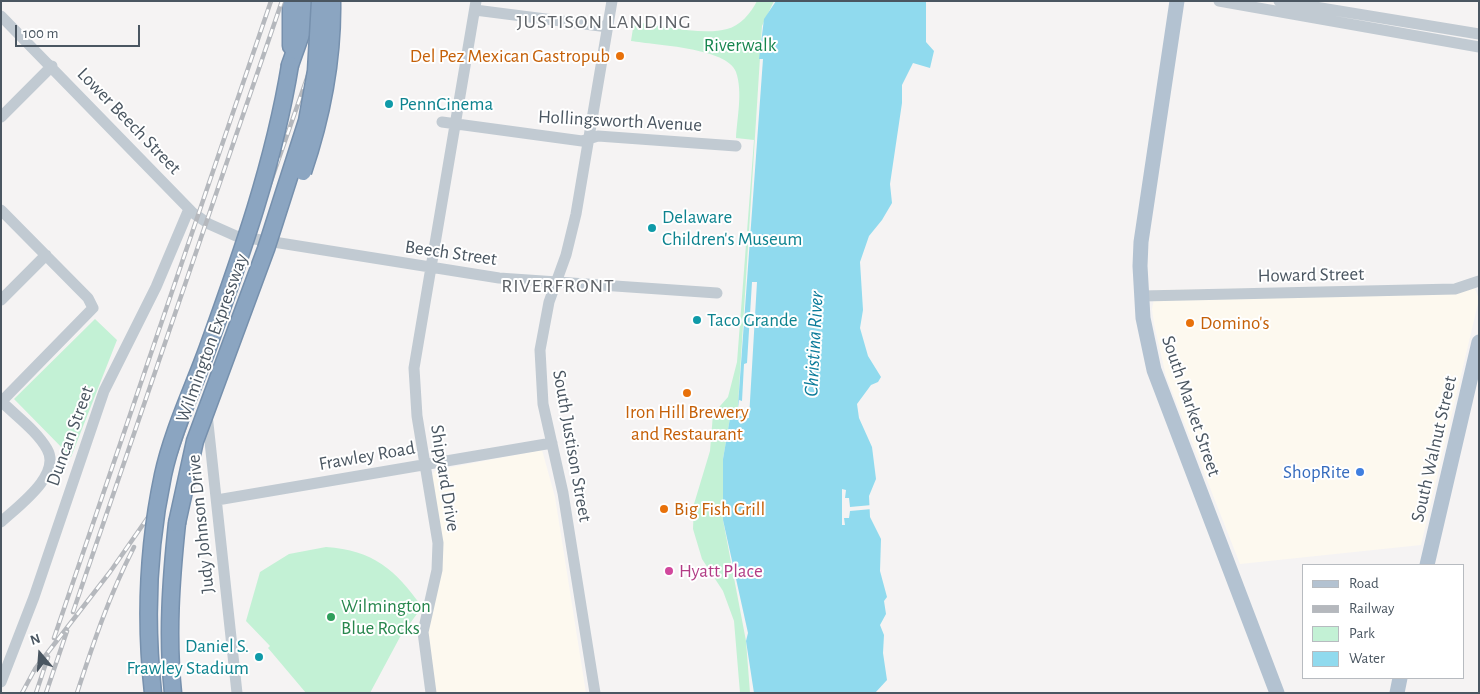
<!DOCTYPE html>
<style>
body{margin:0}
#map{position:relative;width:1480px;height:694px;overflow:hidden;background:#f5f3f3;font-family:"Alegreya Sans",sans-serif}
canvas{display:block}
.frame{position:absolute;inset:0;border:2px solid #4a5661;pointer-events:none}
.legend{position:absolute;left:1302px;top:564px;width:162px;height:115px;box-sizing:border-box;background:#fff;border:1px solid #b7bbc0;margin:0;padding:6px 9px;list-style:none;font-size:15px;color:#4a5661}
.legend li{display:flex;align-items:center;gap:10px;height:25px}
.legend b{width:25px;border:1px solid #b7bbc0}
.north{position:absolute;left:15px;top:629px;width:50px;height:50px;-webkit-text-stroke:4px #fff;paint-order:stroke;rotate:342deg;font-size:14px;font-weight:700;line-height:20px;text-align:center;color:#4a5661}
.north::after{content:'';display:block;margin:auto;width:18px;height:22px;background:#4a5661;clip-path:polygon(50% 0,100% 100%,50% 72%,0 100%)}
.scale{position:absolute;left:15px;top:25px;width:125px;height:22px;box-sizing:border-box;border:2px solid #4a5661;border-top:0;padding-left:6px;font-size:15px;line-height:18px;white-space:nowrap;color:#4a5661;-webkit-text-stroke:4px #fff;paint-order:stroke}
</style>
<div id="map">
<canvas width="1480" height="694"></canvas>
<div class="frame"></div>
<ul class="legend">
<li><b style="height:6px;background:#b3c2d1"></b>Road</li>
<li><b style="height:6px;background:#b5b8bd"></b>Railway</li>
<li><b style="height:14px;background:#c3f1d5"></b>Park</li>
<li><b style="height:14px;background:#90daee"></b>Water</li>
</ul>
<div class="north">N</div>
<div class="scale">100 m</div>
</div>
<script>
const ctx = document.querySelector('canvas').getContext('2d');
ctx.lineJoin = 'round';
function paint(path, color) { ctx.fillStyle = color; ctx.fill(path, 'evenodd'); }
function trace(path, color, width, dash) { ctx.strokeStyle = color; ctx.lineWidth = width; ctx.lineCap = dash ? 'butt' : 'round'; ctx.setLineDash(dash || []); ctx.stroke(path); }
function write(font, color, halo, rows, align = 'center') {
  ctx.font = font + ' "Alegreya Sans",sans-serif'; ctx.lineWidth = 4; ctx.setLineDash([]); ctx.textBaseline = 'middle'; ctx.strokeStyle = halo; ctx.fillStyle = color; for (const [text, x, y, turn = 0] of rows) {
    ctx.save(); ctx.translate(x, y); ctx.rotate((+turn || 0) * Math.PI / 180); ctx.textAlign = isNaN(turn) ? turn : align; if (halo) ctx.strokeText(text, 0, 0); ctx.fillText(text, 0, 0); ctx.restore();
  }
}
paint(new Path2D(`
 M1471,279L1479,299L1421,545L1240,564L1166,376L1154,324L1152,309L1156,290L1449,285Z
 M542,450L555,497L586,693H435L427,636L436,595L432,475L436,470Z`), '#fdf9ef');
paint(new Path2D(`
 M757,1H774L762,26L737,420L730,418L723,459V520L746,641L750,693H740L734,621L723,591L702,559L693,529L694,504L710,451L713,414L728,397L737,362L754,140L736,138C737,118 743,92 736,72C728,48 655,45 631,41L634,22C660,25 702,36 727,29C740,26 751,13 757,1Z
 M95,319L117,340L71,457L14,399Z
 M326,547C373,550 396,570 422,607L400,637L370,693H306L268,648L270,646L246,621L260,572L289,554Z`), '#c3f1d5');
paint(new Path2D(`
 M776,1H926V42L934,51L930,68L913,63L902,85V103L890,184L892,203L882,220L869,236L860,262L863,310L860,328L868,356L881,377L878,382L871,385L857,404L859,418L872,447L876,479L869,496L870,517L881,539L880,571L887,597L884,601L886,614L880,625L884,635L883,653L887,680L875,693H754L746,641L748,633L723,520V459L730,418L737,419L763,59H759L764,19Z`), '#90daee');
paint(new Path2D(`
 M752,282H757L749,418H744V416H737L739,400L742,401L744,364L747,363Z
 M842,489L846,490L845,498H849L850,507L872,505V509L850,511L849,518H844L845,525H842Z`), '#f5f3f3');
const highway = new Path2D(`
 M291,1V46
 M290,65L306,20V1
 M173,693C167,636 171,580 177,523`);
trace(highway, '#7690ad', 19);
trace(new Path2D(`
 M1219,1L1479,47
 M1279,1L1479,34
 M475,10L608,27
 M1,16L193,213L209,224L236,236L499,278L717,293
 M1,117L52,66
 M442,122L582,141L598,136L736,146
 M1,210L88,298L93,308L1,402
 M1142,296L1455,289L1479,281
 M1,300L46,255
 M1,401C16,416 37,431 47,449C62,475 18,506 1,522
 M207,414L237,693
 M217,500L552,443
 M1,682L34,597L104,391L156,287L189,209
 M431,693L423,632L437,570L438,543L417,416L414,368L476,1
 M595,693L563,493L543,404L540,350L549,302L566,255L576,214L612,1`), '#c1cad2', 11);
trace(new Path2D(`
 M1177,1L1141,242L1140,266L1143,318L1154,370L1277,693
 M1427,565L1479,342
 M1397,693L1400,678`), '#b3c2d1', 15);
trace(highway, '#8ba5c1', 16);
const rail = new Path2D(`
 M73,612L282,1
 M54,638L271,1
 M22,693L35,669L110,572L151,513L172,464L334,1
 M36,693L48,657
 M46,693L67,631
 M77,693C94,641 109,596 134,547`);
trace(rail, '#b5b8bd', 4.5);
trace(rail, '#fff', 2.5, [8]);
const highwayBridge = new Path2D(`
 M303,172C322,116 333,61 332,1
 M177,523L195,441L266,249L307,121L316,71L320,1
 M153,693C145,620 148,546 163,475C172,433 192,391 207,350C241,256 274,163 290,65`);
trace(highwayBridge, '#7690ad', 19, []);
trace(highwayBridge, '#8ba5c1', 16);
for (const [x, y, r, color] of [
 [620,56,5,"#e8710a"],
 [389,104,5,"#0f9aa8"],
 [652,228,5,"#0f9aa8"],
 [697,320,5,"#0f9aa8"],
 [1190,323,5,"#e8710a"],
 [687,393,5,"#e8710a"],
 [1360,472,5,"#3f7fe0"],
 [664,509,5,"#e8710a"],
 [669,571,5,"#d1479c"],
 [331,617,5,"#2e9e5b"],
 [259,657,5,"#0f9aa8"]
]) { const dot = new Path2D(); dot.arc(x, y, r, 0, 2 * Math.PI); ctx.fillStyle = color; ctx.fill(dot); trace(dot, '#fff', 2); }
write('19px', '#17864f', '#fff', [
 ["Riverwalk",740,45]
]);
write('19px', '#c56008', '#fff', [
 ["Del Pez Mexican Gastropub",610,56,"right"],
 ["Domino's",1200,323],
 ["Iron Hill Brewery",687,412,"center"],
 ["and Restaurant",687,434,"center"],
 ["Big Fish Grill",674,509]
], 'left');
write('19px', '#0d838f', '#fff', [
 ["PennCinema",399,104],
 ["Delaware",662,217],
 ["Children's Museum",662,239],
 ["Taco Grande",707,320],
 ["Daniel S.",249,646,"right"],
 ["Frawley Stadium",249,668,"right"]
], 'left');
write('19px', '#4a5661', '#fff', [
 ["Lower Beech Street",129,121,46],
 ["Hollingsworth Avenue",620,121,3],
 ["Beech Street",451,253,8],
 ["Howard Street",1311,275,-1],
 ["Wilmington Expressway",212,338,-70],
 ["South Market Street",1191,406,71],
 ["Duncan Street",70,436,-70],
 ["South Justison Street",572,446,80],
 ["South Walnut Street",1434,449,-77],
 ["Frawley Road",367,456,-10],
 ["Shipyard Drive",445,478,81],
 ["Judy Johnson Drive",201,524,-96]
]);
write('19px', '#366cbe', '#fff', [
 ["ShopRite",1350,472]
], 'right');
write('19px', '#b23c85', '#fff', [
 ["Hyatt Place",679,571]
], 'left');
write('19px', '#27864d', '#fff', [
 ["Wilmington",341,606],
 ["Blue Rocks",341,628]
], 'left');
ctx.letterSpacing = '1px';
write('20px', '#5f6368', '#fff', [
 ["JUSTISON LANDING",604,22],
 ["RIVERFRONT",558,286]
]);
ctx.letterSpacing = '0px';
write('italic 20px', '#0c7c9b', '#fff', [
 ["Christina River",814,344,-87]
]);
</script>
